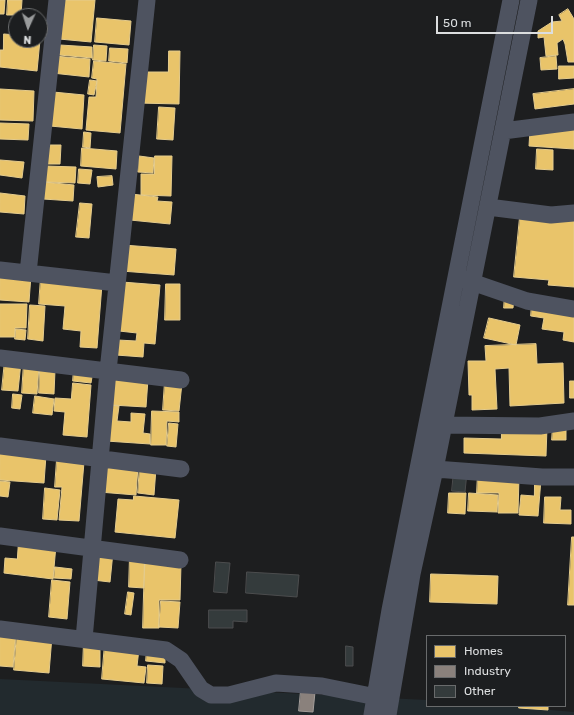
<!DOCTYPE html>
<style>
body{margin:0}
#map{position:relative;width:574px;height:715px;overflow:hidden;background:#1d1e1f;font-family:Rubik,sans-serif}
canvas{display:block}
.legend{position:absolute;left:426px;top:635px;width:140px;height:72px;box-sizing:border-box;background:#1c1e20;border:1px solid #696b6c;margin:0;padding:5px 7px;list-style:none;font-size:12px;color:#dcdedf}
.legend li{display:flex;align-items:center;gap:8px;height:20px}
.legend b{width:20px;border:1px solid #696b6c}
.north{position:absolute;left:8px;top:8px;width:40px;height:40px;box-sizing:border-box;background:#1c1e20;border:1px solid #696b6c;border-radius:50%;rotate:183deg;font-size:11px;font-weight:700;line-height:16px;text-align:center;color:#dcdedf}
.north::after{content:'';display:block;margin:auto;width:14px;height:18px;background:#999b9c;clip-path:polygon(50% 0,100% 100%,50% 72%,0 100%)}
.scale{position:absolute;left:436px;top:16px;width:117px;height:18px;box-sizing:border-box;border:2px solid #dcdedf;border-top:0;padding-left:5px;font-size:12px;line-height:14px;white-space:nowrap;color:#dcdedf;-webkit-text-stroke:3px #1c1e20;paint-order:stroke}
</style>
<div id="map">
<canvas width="574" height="715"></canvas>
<ul class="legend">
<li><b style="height:11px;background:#e9c46a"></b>Homes</li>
<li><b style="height:11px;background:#8a817c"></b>Industry</li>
<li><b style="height:11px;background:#343b3c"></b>Other</li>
</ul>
<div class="north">N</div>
<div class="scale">50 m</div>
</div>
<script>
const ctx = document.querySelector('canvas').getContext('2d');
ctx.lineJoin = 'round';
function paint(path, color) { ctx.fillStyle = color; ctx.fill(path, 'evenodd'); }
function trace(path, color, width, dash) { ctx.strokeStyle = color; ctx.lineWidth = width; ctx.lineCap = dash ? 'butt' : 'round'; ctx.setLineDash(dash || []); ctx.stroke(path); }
paint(new Path2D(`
 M0,679L427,700V706H505L574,712V715H0Z`), '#222a2e');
const homes = new Path2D(`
 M0,0H5L4,14H0Z
 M8,0H22L21,15H7Z
 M62,0H95L91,42L59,39Z
 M568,9L574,19V62H568L565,44L563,39L557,43L558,55L546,56L544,37L538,38V31L552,22L562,21L559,15Z
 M97,18L131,21L129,45L95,42Z
 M4,34L16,35V40H40L37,71L0,67V50H3Z
 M60,45L92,47V58L59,55Z
 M94,45L107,46L106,61L93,60Z
 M110,48L128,49L127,63L109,61Z
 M169,51H180L179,104L138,103L145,72H168Z
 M54,56L90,59L89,77L52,73Z
 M556,56L557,69L541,70L540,58Z
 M94,61L126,64L120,133L86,130L89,97H96L97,79L92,78Z
 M559,66H574V78L559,79Z
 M90,80L97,81L94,95L88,94Z
 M0,89L34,91L33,121L0,120Z
 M574,89V104L535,109L533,94Z
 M53,92L84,95L82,129L50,126Z
 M159,107L175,108L173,140L157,139Z
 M574,122V149L529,146L530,129Z
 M0,123L29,124L28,140L0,139Z
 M84,132L91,133L90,148L83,147Z
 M47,145H61L60,164H47Z
 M82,148L117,151L116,169L81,166Z
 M537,149L553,150V170L536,169Z
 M139,156L154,158L153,173L138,172Z
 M155,156H172L171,196L141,195V174H154Z
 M0,160L24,162L22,178L0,175Z
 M46,166L76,167L75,183L45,182Z
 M79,169L92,170L90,184L78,183Z
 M112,176L113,185L98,187L97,177Z
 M44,182L74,185L73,201L43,199Z
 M0,193L25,196L24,214L0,212Z
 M131,194L158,197L157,201L172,202L170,224L130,220Z
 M80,203L92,204L89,238L76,237Z
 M520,217H574V287L548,285L549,280L514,277Z
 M123,245L176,249L174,275L121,271Z
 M0,271L31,275L29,302L0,300Z
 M41,277L102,284L97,348L80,347L81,331L63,329L65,306L39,304Z
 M122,282L160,285L155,344L144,343L143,357L116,355L118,340L136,341L137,333L119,331Z
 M166,284H180V320H165Z
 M505,295L514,298L513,308H504Z
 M0,304H27L26,328H15V337H0Z
 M532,304L574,312V342L563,340L564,332L542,329L544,318L531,316Z
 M30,305L45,306L43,341L28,339Z
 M489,318L520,325L516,345L484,338Z
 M16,329L26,330L25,340L15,339Z
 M536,344L537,364L563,363L564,403L510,406L509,368L495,369L497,409L472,410V395H469L468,361H486L485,346Z
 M5,360L21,362L18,391L2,390Z
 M24,362L39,365L37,394L22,393Z
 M74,369L93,371L91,383L73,381Z
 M40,370H55L54,394L39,393Z
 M113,373L148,379L146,407L111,405Z
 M165,381L182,383L179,411L163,410Z
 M570,381H574V398H570Z
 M73,383L91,385L87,437L63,435L65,412L54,411L55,398L71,399Z
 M13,394L22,395L20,409L12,408Z
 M35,396L54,399L52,415L33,413Z
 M109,405L119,406L117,421L131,422V413L145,414L143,433L150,434V444L106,441Z
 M152,411L179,412V422L167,421L166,445H151Z
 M169,423L178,424L176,447L167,446Z
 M502,426L547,427L546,456L464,453V438L501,439Z
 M553,426H566V440H552Z
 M0,450L46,455L44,483L0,480Z
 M57,459L84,462L79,521L59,520L62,487H55Z
 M101,461L138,466L136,495L99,492Z
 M140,465L156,468L154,495L138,493Z
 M478,473L519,476L518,513H498L499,493H477Z
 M535,478L541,479L538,516L519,515L521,495L534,496Z
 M0,481L10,482L8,497L0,496Z
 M45,488L60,490L57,520L43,519Z
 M449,493H466L465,514L448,513Z
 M469,493L498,495L497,512L468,511Z
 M134,496L179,500L175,538L115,532L118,499L133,500Z
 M545,497H561L560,510H571V524L544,523Z
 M572,537H574V605H568Z
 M19,540L56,545L53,579L4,573L5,558L17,559Z
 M96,550L113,552L110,582L93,580Z
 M130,555L145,556L144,588L129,587Z
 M145,557L181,564L180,600H159V628H143Z
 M55,567L72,569L71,579L54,578Z
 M431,574L498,576L497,604L430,602Z
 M52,580L70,582L67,619L49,617Z
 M128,592L134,593L131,615L125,614Z
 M161,601L180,602L178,628L159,627Z
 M0,630L16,631L13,667L0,666Z
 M17,633L52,636L49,673L14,670Z
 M84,641L100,644V667L83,666Z
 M105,643L139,649L137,666L146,667L144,683L102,679Z
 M147,650L165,653V663L146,661Z
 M148,665L163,666L162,684L147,683Z
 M519,706H548V710L519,708Z`);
paint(homes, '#e9c46a');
trace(homes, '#e5cc8d', 1);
const industry = new Path2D(`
 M301,690L315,692L313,712L299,711Z`);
paint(industry, '#8a817c');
trace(industry, '#a39d9a', 1);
const building = new Path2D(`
 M454,471L467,472L465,492L452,491Z
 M216,562L230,563L227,593L214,592Z
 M247,572L299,575L297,597L246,593Z
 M209,610H247V622L233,621V628H209Z
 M346,646L353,647V666H346Z`);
paint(building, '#343b3c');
trace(building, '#4c4d4e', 1);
trace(new Path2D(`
 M503,131L574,122
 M488,207L551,215L574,213
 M0,270L117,283
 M28,273L57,0
 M463,279L527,301L574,309
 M0,358L181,380
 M443,425L540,426L574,421
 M0,446L181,469
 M435,469L542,477H574
 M0,536L180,560
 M0,629L166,650L181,660L201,689L211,695H229L276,683L322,686L386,699
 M84,639L108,371L147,0
 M372,715L390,610L511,0
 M388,715L412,574L435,469L529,0`), '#4e5360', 17);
</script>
